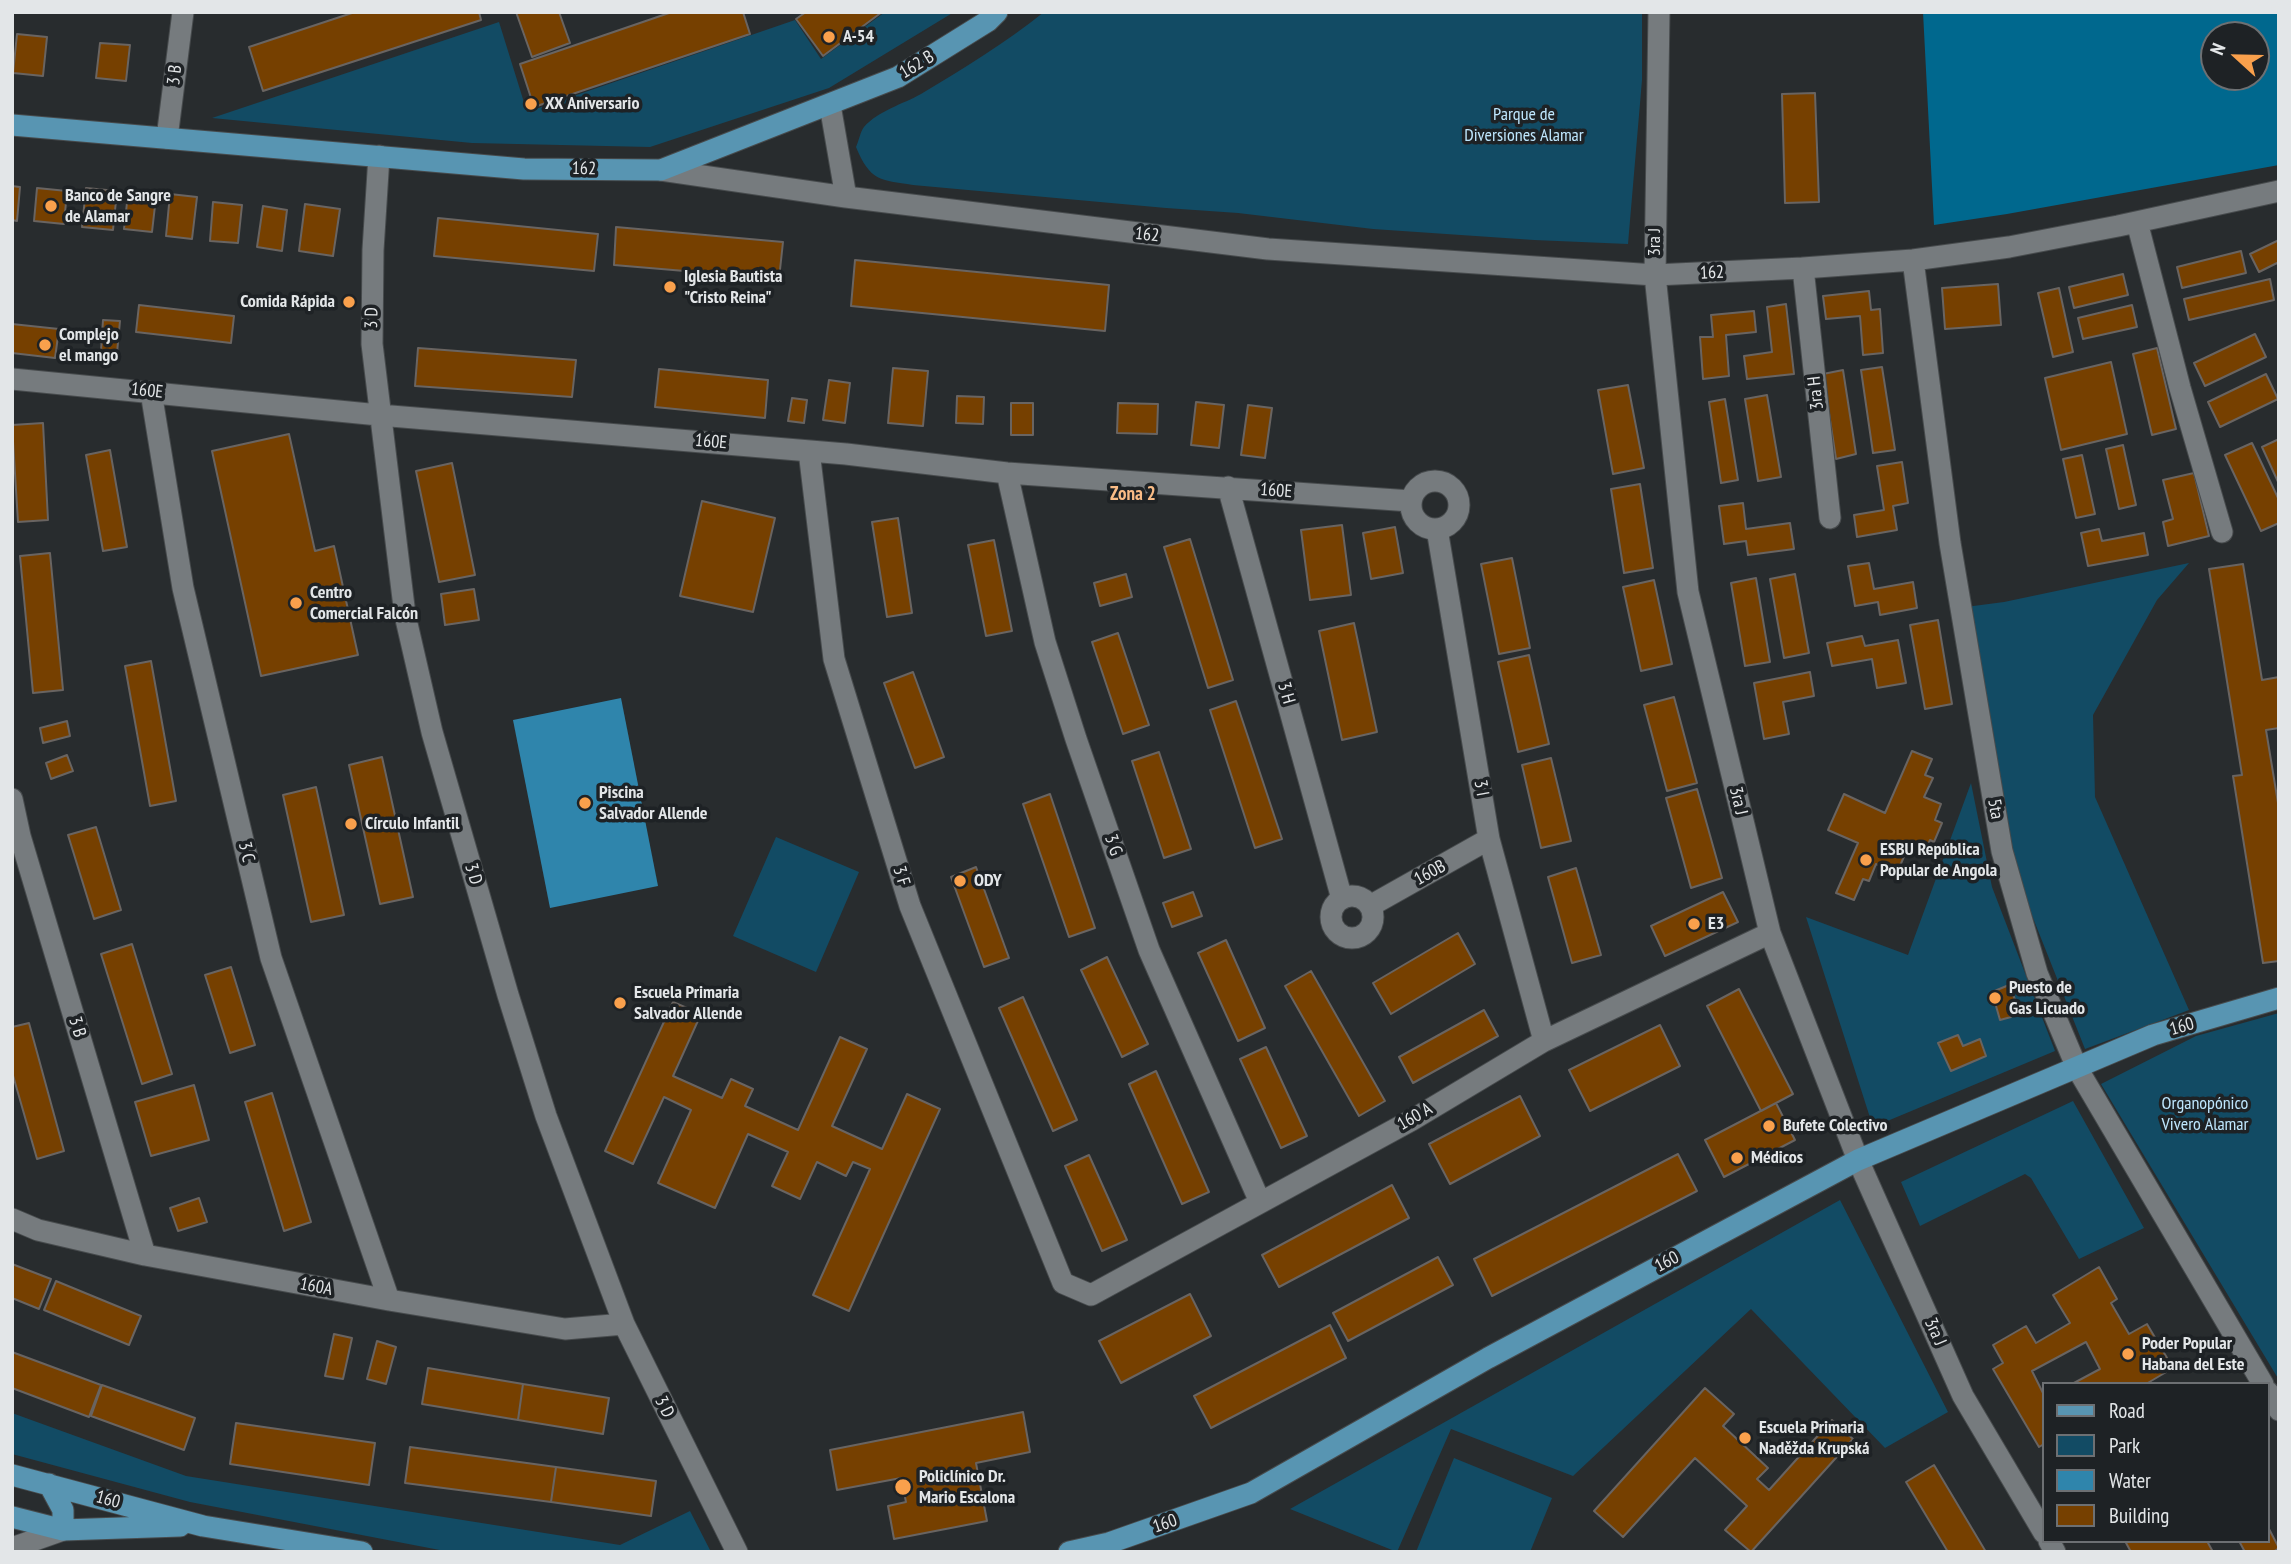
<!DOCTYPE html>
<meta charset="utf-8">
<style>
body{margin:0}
#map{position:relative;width:2291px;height:1564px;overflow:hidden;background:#282c2e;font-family:"PT Sans Narrow",sans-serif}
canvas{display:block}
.frame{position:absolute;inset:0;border:14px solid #e3e6e8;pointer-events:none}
.legend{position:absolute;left:2042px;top:1382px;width:228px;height:161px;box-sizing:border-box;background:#1e2225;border:2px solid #6d7073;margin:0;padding:9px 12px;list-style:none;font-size:21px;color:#e3e6e8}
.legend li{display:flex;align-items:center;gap:14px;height:35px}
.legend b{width:35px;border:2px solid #6d7073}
.north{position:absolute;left:2200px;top:21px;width:70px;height:70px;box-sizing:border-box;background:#1e2225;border:2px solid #6d7073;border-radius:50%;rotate:292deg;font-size:19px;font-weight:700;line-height:28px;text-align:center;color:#e3e6e8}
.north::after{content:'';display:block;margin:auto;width:24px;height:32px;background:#f9a04c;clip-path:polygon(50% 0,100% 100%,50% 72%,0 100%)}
</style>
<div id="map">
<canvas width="2291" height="1564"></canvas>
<div class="frame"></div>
<ul class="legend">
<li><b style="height:9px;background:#5895b2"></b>Road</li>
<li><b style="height:19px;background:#124b64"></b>Park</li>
<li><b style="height:19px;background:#2f85ac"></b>Water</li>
<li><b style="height:19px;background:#764000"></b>Building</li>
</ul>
<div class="north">N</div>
</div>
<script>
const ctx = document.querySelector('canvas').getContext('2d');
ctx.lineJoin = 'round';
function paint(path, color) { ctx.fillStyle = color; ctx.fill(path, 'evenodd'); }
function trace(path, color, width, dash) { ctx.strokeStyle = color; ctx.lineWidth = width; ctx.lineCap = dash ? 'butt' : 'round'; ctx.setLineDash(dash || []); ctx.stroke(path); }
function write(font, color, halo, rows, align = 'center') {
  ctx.font = font + ' "PT Sans Narrow",sans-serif'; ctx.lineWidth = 7; ctx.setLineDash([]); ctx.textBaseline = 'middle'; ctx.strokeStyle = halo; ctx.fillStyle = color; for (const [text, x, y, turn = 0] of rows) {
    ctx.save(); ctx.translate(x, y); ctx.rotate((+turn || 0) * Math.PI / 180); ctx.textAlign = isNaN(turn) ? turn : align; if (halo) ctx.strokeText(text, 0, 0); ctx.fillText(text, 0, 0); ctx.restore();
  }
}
paint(new Path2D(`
 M885,12H954L829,88L650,147L472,143L212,118L499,22L527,112L795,20L821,59Z
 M1044,12H1642V80L1628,244L1534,240L1373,229L1238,213L1166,208L913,185C880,180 870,181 856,147C859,141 860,132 864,127C878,111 903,104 921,94C963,69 1005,43 1044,12Z
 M2189,563L2157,600L2093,715L2095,797L2189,1010L2085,1049L2010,860L1958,608L2004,602Z
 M1971,783L1992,887L2055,1051L1873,1127L1806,917L1908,955Z
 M776,837L859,872L816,972L733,936Z
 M2279,1013V1380L2101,1084L2196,1036Z
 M2073,1101L2144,1228L2079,1259L2031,1178L2025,1174L1920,1226L1901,1182Z
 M1840,1200L1948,1412L1885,1448L1751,1309L1573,1476L1451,1429L1397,1552L1290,1509Z
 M12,1413L186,1476L620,1545L690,1511L711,1552H450L190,1502L12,1454Z
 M1454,1458L1552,1498L1530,1552H1416Z`), '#124b64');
paint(new Path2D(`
 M1923,12H2279V165L2007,214L1934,225ZM2214,35H2256V77H2214Z`), '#00688e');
paint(new Path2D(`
 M621,698L658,886L550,908L513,720Z`), '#2f85ac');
const building = new Path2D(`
 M355,12H479L481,20L263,91L249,47Z
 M516,12H559L570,43L532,57Z
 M672,12H743L750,34L534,107L520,64Z
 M806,12H882L823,56L796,19Z
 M17,34L47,37L43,76L13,73Z
 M100,43L130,45L126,81L96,78Z
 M1815,93L1819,202L1785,203L1782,94Z
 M12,186L20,187L17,221L12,220Z
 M37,188L67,191L64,224L34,221Z
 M86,188L117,191L113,230L82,227Z
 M128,194L156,197L152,232L124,229Z
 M170,194L197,197L192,239L166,236Z
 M213,202L242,205L238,243L210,241Z
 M305,204L340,209L333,256L299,251Z
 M263,206L287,210L282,251L257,247Z
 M438,218L598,234L594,271L434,256Z
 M616,227L783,242L779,279L614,265Z
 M2279,240V266L2277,263L2259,272L2250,254Z
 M2241,251L2246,273L2182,288L2177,267Z
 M855,260L1109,285L1105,331L851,306Z
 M2123,274L2128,295L2074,308L2069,287Z
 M2270,279L2274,300L2189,320L2184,299Z
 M1998,284L2001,325L1945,329L1942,288Z
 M2059,288L2073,352L2053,357L2038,293Z
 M1869,291L1871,310L1880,309L1883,353L1863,355L1860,316L1826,319L1823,296Z
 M1786,304L1794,374L1747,379L1744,356L1772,352L1767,307Z
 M139,305L234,316L231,343L136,332Z
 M2132,305L2137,327L2083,339L2078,318Z
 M1754,311L1756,332L1726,335L1729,376L1703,379L1700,337H1713L1711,315Z
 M103,320L120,321L117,353L101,351Z
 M12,324L59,329L55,358L12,353Z
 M2255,334L2266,357L2205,386L2194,363Z
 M418,348L576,360L572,397L415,386Z
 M2157,348L2176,429L2152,435L2133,354Z
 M2111,362L2127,434L2061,450L2045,378Z
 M1882,367L1895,450L1873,453L1861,370Z
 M893,368L928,371L923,426L888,423Z
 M659,369L768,380L765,418L655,407Z
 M1843,370L1856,454L1836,459L1823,374Z
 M2266,374L2278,399L2220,427L2208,402Z
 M829,380L850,383L845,423L823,420Z
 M1628,385L1644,468L1613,474L1598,390Z
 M1767,395L1781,477L1758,481L1745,399Z
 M957,396L984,397L983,424L956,423Z
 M792,398L807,400L804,423L788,421Z
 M1725,399L1738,480L1721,483L1709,402Z
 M1196,402L1224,405L1219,448L1191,445Z
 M1011,403H1033V435H1011Z
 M1118,403L1158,404L1157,434L1117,433Z
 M1248,405L1272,408L1265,458L1241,455Z
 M43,423L48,520L18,522L12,425Z
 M289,434L315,551L334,546L358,655L261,676L212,451Z
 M2279,439V484L2262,447Z
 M2252,443L2279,500V523L2261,531L2225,455Z
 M2123,445L2136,505L2119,509L2106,449Z
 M110,450L127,547L103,551L86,455Z
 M2082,455L2095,514L2076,518L2063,459Z
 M1902,462L1908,503L1893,506L1897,530L1857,537L1854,515L1884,510L1877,466Z
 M452,463L475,575L439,582L416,471Z
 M2194,473L2209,536L2168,546L2163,522L2173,519L2163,480Z
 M1640,484L1653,568L1624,573L1611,489Z
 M702,501L775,518L753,612L680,596Z
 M1743,503L1746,529L1790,523L1794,549L1748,555L1746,541L1724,544L1719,506Z
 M898,518L912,613L887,617L872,522Z
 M1342,525L1351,595L1310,600L1301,530Z
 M1395,527L1403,573L1371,579L1363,533Z
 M2099,529L2102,541L2144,533L2148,555L2088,566L2081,533Z
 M1190,539L1233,680L1208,688L1164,547Z
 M994,540L1012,631L986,636L968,545Z
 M50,553L63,690L33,693L20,556Z
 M1512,558L1530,648L1499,654L1481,564Z
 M1869,563L1874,589L1913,582L1917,608L1880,615L1878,602L1855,606L1848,566Z
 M2243,564L2262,680L2279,677V728L2266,730L2279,809V961L2263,963L2233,776L2242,775L2209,569Z
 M1126,574L1132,597L1100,606L1094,583Z
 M1795,574L1809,653L1784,658L1770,579Z
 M1756,578L1770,662L1745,666L1731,583Z
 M1654,580L1672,664L1641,671L1623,587Z
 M474,589L479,620L445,625L441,594Z
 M1938,620L1952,704L1925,709L1910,625Z
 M1354,623L1377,732L1342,740L1319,631Z
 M1118,633L1149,725L1123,734L1092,642Z
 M1862,636L1865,646L1898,640L1906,683L1877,688L1872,659L1832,666L1827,643Z
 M1529,655L1549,744L1518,752L1498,662Z
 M151,661L176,801L150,806L125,666Z
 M913,672L944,757L915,768L884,683Z
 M1810,672L1814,696L1783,702L1789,734L1764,739L1754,683Z
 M1674,697L1697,783L1667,791L1644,705Z
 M1236,701L1282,839L1255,848L1210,710Z
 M67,721L70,736L43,743L40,728Z
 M1912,751L1932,759L1925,775L1933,778L1924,797L1941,804L1935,820L1942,823L1934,842L1930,840L1924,854L1908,847L1897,873L1876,864L1869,881L1863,879L1854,900L1836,893L1858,843L1828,830L1844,794L1885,813Z
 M1159,752L1191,849L1164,858L1132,761Z
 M67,755L73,771L51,779L46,763Z
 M382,757L413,897L380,904L349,765Z
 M1551,758L1571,841L1541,848L1522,765Z
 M316,787L344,915L311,922L283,795Z
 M1697,789L1722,878L1691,888L1666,798Z
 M1050,794L1095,928L1069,937L1023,804Z
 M96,827L121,910L94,919L68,835Z
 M976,867L1009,958L984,967L951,877Z
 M1576,868L1601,955L1572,963L1548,877Z
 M1193,892L1202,916L1172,927L1163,903Z
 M1723,892L1738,922L1665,956L1651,926Z
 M1458,933L1475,964L1391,1014L1373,983Z
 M1226,940L1265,1028L1238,1041L1198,953Z
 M132,944L172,1074L142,1084L101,954Z
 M1107,957L1148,1044L1122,1057L1081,970Z
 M231,967L255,1045L230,1053L205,975Z
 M1311,971L1385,1101L1359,1116L1285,986Z
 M2009,985L2016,1002L2007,1005L2011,1017L2000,1020L1992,992Z
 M1739,989L1793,1094L1761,1111L1707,1006Z
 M1023,997L1077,1120L1053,1131L999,1008Z
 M673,1002L701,1014L673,1076L722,1098L731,1079L753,1089L745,1106L798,1130L840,1037L867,1049L832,1126L882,1149L907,1094L940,1109L849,1311L813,1295L870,1169L853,1162L846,1176L817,1162L800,1199L772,1186L788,1152L748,1134L715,1208L658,1183L691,1110L664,1097L633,1164L605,1151Z
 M1484,1010L1498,1036L1413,1083L1399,1057Z
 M29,1023L64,1151L37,1159L12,1072V1027Z
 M1660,1025L1680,1066L1590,1111L1569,1070Z
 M1958,1035L1963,1046L1980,1039L1986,1056L1951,1071L1938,1043Z
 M1266,1047L1307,1136L1281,1148L1240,1059Z
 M1156,1071L1209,1192L1182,1204L1129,1084Z
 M194,1085L209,1140L151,1156L135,1102Z
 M272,1093L311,1222L284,1231L245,1102Z
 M1520,1096L1540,1136L1450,1184L1429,1144Z
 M1776,1103L1795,1140L1724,1177L1705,1140Z
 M1678,1154L1697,1191L1492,1296L1474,1259Z
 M1089,1155L1127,1240L1102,1251L1065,1166Z
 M1392,1185L1409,1218L1279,1287L1262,1255Z
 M199,1198L207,1222L178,1231L170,1208Z
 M1438,1257L1453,1285L1348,1341L1333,1313Z
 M12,1264L51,1279L39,1309L12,1298Z
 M2099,1267L2117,1299L2111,1303L2129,1334L2147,1324L2173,1368L2146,1384H2072L2100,1369L2086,1342L2032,1371L2044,1395V1444L2039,1447L1993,1369L2003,1363L1993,1345L2026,1326L2036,1343L2070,1323L2053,1295Z
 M56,1281L141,1316L129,1345L44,1310Z
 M1190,1294L1211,1336L1121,1383L1099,1341Z
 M1330,1325L1346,1358L1211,1428L1194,1396Z
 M334,1334L352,1338L343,1379L325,1376Z
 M377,1341L396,1347L386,1384L367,1379Z
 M12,1352L101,1385L89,1417L12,1388Z
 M428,1368L523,1384L518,1420L422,1404Z
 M523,1384L609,1398L603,1434L518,1420Z
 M102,1385L195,1418L184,1450L91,1416Z
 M1705,1388L1734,1414L1723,1426L1768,1468L1757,1479L1769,1490L1832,1420L1853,1439L1751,1552L1725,1530L1747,1506L1695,1458L1623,1537L1594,1511Z
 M1023,1412L1030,1452L976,1463L987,1521L894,1539L888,1506L906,1502L901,1478L837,1490L830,1450Z
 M236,1423L375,1443L369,1485L230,1464Z
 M410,1447L556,1467L551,1502L405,1483Z
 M1934,1465L1986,1552H1948L1906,1482Z
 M556,1467L656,1481L651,1516L551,1502Z
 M2268,1527L2279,1548L2273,1552H2245L2239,1541H2268Z
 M2125,1541H2207L2213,1552H2131Z`);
paint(building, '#764000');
trace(building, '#696461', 2);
const minor = new Path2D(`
 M1659,12L1655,275L1688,592L1770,933L1858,1160L1963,1396L2044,1533
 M830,105L846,197
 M167,138L183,12
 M379,156L373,250L372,344L405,615L432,732L508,995L546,1116L624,1324L737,1552
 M661,170L846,197L1268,249L1655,275L1803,268L1913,260L2009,247L2118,226L2279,191
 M2137,222L2180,388L2222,532
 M1913,260L1950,543L2002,851L2037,973L2077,1068L2263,1384
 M1803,268L1830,518
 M12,379L379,415L846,454L1007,473L1411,501
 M151,392L183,588L271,958L389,1300
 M809,451L834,659L910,906L1063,1283L1091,1295L1412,1120L1544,1041L1770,933
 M1007,473L1045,642L1076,739L1149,950L1260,1202
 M1411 505a24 24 0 1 1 48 0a24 24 0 1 1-48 0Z
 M1228,487L1342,899
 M1437,529L1489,839L1544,1041
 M12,799L20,836L145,1255
 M1331 917a21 21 0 1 1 42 0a21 21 0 1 1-42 0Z
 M1370,906L1489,839
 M12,1219L38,1230L145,1255L389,1300L565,1329L624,1324
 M2268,1392L2279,1410
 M2049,1541L2055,1552
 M12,1548L63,1530`);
const major = new Path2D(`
 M12,125L524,169L661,170L898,77L988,21L997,12
 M12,1475L203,1526L362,1552
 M49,1484L63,1510V1530
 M12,1517L63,1530L180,1526
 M1069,1552L1109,1543L1251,1493L1488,1358L1858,1160L2153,1035L2279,998`);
trace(minor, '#474b4d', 23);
trace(major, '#474b4d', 23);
trace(minor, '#767b7e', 21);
trace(major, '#5895b2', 21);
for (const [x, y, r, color] of [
 [829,37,7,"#f9a04c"],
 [531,104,7,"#f9a04c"],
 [51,206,7,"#f9a04c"],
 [670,287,7,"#f9a04c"],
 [349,302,7,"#f9a04c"],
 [45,345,7,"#f9a04c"],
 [296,603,7,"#f9a04c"],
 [585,803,7,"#f9a04c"],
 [351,824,7,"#f9a04c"],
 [1866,860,7,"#f9a04c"],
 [960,881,7,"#f9a04c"],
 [1694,924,7,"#f9a04c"],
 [1995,998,7,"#f9a04c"],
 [620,1003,7,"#f9a04c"],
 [1769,1126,7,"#f9a04c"],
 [1737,1158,7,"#f9a04c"],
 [2128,1354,7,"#f9a04c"],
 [1745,1438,7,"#f9a04c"],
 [903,1487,9,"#f9a04c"]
]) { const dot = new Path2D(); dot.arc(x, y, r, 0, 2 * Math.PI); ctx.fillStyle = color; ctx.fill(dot); trace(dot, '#1e2225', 2.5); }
write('bold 18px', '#e3e6e8', '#1e2225', [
 ["A-54",843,37],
 ["XX Aniversario",545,104],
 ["Banco de Sangre",65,196],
 ["de Alamar",65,217],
 ["Iglesia Bautista",684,277],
 ["\"Cristo Reina\"",684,298],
 ["Comida Rápida",335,302,"right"],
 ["Complejo",59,335],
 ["el mango",59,356],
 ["Centro",310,593],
 ["Comercial Falcón",310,614],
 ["Piscina",599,793],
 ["Salvador Allende",599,814],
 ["Círculo Infantil",365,824],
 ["ESBU República",1880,850],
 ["Popular de Angola",1880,871],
 ["ODY",974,881],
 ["E3",1708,924],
 ["Puesto de",2009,988],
 ["Gas Licuado",2009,1009],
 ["Escuela Primaria",634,993],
 ["Salvador Allende",634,1014],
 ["Bufete Colectivo",1783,1126],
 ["Médicos",1751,1158],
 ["Poder Popular",2142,1344],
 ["Habana del Este",2142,1365],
 ["Escuela Primaria",1759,1428],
 ["Naděžda Krupská",1759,1449],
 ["Policlínico Dr.",919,1477],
 ["Mario Escalona",919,1498]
], 'left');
write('18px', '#e3e6e8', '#1e2225', [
 ["162 B",917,65,-31],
 ["3 B",175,75,-83],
 ["162",584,169,1],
 ["162",1147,235,6],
 ["3ra J",1655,242,-90],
 ["162",1712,273,-3],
 ["3 D",372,318,-89],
 ["160E",147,391,6],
 ["3ra H",1816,393,-96],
 ["160E",711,442,5],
 ["160E",1276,491,4],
 ["3 H",1286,693,74],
 ["3 I",1481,788,80],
 ["3ra J",1738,801,77],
 ["5ta",1995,809,80],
 ["3 G",1113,845,71],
 ["3 C",246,852,77],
 ["160B",1430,873,-29],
 ["3 D",473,874,74],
 ["3 F",901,876,73],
 ["3 B",77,1027,73],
 ["160",2182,1027,-16],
 ["160 A",1415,1117,-30],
 ["160",1667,1262,-28],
 ["160A",316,1287,11],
 ["3ra J",1935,1332,66],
 ["3 D",664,1407,64],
 ["160",108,1500,15],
 ["160",1165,1524,-19]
]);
write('18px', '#bfe7fe', '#1e2225', [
 ["Parque de",1524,115],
 ["Diversiones Alamar",1524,136],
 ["Organopónico",2205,1104],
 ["Vivero Alamar",2205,1125]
]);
write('bold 19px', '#fabc86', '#1e2225', [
 ["Zona 2",1133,495]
]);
</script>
